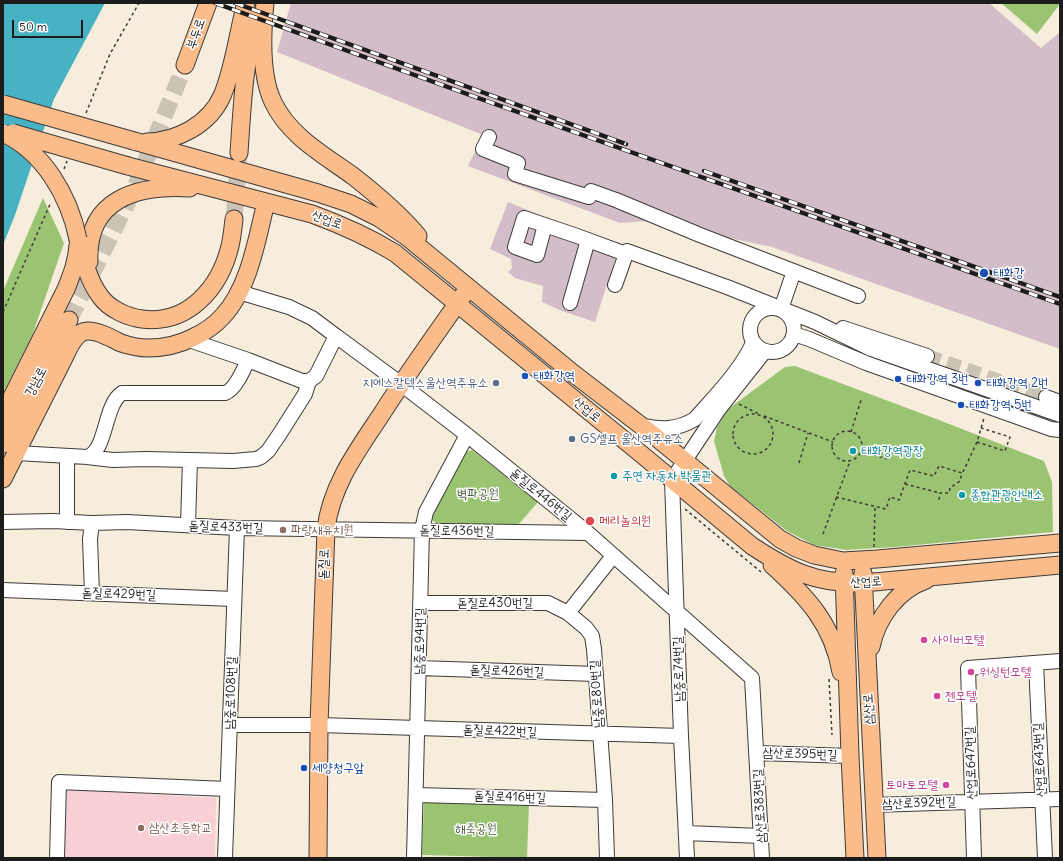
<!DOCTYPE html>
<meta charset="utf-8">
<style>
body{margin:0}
#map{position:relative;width:1063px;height:861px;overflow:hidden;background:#f7eddc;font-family:Delius,sans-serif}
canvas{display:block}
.frame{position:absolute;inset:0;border:4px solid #1c1c1c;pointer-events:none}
.scale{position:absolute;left:12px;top:20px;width:71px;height:18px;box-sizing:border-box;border:2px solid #1c1c1c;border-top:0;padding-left:5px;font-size:12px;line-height:14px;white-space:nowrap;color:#1c1c1c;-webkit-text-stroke:3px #fff;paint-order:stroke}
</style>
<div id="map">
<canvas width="1063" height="861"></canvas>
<div class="frame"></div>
<div class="scale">50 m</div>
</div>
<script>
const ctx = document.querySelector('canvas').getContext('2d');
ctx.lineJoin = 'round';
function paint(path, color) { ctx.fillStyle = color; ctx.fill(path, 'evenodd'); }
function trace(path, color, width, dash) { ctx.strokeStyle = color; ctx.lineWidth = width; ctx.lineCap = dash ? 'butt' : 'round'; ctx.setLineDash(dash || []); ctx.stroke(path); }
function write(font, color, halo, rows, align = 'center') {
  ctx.font = font + ' Delius,"Poor Story",sans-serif'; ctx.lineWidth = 3; ctx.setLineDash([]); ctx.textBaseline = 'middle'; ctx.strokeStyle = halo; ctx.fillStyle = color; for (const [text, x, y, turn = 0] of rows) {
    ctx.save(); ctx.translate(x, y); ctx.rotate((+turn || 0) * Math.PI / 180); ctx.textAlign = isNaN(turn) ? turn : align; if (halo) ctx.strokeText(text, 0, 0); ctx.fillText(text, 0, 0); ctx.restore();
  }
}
paint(new Path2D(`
 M66,789L216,798L215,858H64Z`), '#f7cfd5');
paint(new Path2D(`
 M291,3H989L1041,48L1060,32V349L772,247L649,221L620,223L468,166L483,135L277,52Z
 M508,202L619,247L595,322L562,311L542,302L543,286L515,278L508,272L512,268L511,259L490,249Z`), '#d2bdc8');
paint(new Path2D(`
 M1001,3H1060V4L1037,34Z
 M43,198L64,243L32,336L3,394V291Z
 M795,366L939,420L1044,461L1052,482L1053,532L895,547L846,550L814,545L787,531L730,486L724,476L714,441L717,427L728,409L785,367Z
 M472,450L538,502L518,525H471L436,523L432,520L431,516L465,452Z
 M424,799L529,802L527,858L422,855Z`), '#9ac471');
paint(new Path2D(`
 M3,3H105L54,99L15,215L3,245Z`), '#48b2c5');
trace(new Path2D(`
 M927,356L1046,397`), '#cbc3b6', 14, [14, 7]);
trace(new Path2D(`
 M234,219L239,153
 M69,320L136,185L185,65`), '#cbc3b6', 17, [17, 8]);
const minor = new Path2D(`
 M489,137L483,149L518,163L515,174L589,197L591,191L616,200L700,235L858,296
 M545,225L537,255L515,247L524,218C558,229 592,241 626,254
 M615,285L627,251L727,287L815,322L871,349L1060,415
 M239,292L289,307L312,318L336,336
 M570,303L588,240
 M750 330a22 22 0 1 1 44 0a22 22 0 1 1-44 0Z
 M781,309L794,271
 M843,328L927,356
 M794,334L809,339L866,363L1051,429L1060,430
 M189,340L248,360
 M1046,397L1060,402
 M640,425C661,430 677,430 695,419C716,395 740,371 753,343
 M16,453L88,457C107,449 104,405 122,393H225C235,390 244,369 248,360L302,381H309L316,376L336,336L401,384L467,435L588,533L752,678L762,858
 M67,456V522
 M87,457L113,460L146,459L233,461L256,459L261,457L268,451L279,435L305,394L309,381
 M3,522L53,521L92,523
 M188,525L190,460
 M3,590L234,599
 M92,593L90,539L92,523L127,522L237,528L588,533
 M421,603H548L568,613L586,628L592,636L594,649L605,800L607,858
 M568,613L613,556
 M1036,663L1045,858
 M419,668L596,674
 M230,725H319L681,736
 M757,753L850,756
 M416,795L605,800
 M874,805L1060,799
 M686,833L761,836
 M57,858L59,782L227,789
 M225,858L237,528
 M414,858L422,530L426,512L467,435
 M687,858L681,736L672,480L719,409L765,351
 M974,858L968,668L1060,661`);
const major = new Path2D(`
 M265,3C262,33 260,75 273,102C289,136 324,155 353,176C376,194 399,213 418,236
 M185,65L208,3
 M134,141L318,193L351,204L379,218L407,237L574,374L652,434L780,539L796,548L814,555L843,561L877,559L1060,543
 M147,142C177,141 209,125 222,96C234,68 238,32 246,3
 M239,153C242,108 244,63 256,19
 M128,166L312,214C342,225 367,236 395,253L640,453L752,546C790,571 816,584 863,583L1060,565
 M78,239C83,258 88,280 100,296C109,309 127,317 142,319C188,325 220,288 230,246C232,238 233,228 234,219
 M89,262C86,198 138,185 190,188
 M3,415L66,289C72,274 77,261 78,245
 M3,444L69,320
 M3,479L63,360C68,350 74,332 87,331C97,330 113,339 121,343C130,346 139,348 148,348C164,348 178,345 192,338C203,333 214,326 222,317C249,289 257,239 266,202
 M772,565C806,596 833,624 841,672
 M844,573L850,756L855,858
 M863,573L877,858
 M871,647C877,618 897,590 926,580
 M318,858L319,725L326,529C331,486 357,451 381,415C407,374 436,334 464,294`);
trace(minor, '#3d3b39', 16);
trace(major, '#3d3b39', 19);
trace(new Path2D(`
 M86,113L110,54L139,3
 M64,169L67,161
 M3,312L51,202
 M739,404L759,414
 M733 434a20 20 0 1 1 40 0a20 20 0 1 1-40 0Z
 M764,416L833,442
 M832 446a15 15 0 1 1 30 0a15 15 0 1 1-30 0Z
 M851,432L861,400
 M977,442L1005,451L1010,437L981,428
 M862,451L887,459
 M799,463L808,433
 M963,472L977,442L984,418
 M905,484L940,493
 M836,497L886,509L890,497L899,500L910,470L934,476L939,466L962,473L960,481L950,488L949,493H940L939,500
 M685,509L761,572
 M823,534L850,461
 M874,547L875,506
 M829,679L832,735`), '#3d3b39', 1.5, [3, 3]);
trace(minor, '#fff', 14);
trace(major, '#fabc8b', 17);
const rail = new Path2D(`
 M215,3L481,99L1060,304
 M235,3L626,144
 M704,171L1060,297`);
trace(rail, '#1c1c1c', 4.5);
trace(rail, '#fff', 3, [9]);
const majorBridge = new Path2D(`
 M3,104L134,141
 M3,133C44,152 69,196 78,239
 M13,133L128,166`);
trace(majorBridge, '#3d3b39', 19, []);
trace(majorBridge, '#fabc8b', 17);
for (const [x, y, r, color] of [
 [984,273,5,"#1a4fb4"],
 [525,376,4,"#1a4fb4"],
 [898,379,4,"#1a4fb4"],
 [496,383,4,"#5c6f8a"],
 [978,383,4,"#1a4fb4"],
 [961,405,4,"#1a4fb4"],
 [572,439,4,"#5c6f8a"],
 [853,451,4,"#0f9aa8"],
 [614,476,4,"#0f9aa8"],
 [962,495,4,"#0f9aa8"],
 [590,521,5,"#e0444e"],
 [283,530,4,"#8d6e63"],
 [924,640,4,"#d1479c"],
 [971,672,4,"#d1479c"],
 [937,696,4,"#d1479c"],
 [304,768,4,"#1a4fb4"],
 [946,785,4,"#d1479c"],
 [141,828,4,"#8d6e63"]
]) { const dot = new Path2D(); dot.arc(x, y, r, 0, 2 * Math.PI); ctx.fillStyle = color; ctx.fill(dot); trace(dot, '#fff', 1.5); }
write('13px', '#1c1c1c', '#fff', [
 ["부두로",196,34,-70],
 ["산업로",327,220,20],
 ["강남로",36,382,-62],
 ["산업로",587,410,40],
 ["돋질로446번길",541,495,39],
 ["돋질로433번길",226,527,2],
 ["돋질로436번길",457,531,1],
 ["돋질로",324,564,-88],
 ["산업로",866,582,-3],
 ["돋질로429번길",119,594,2],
 ["돋질로430번길",495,603],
 ["남중로94번길",420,641,-89],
 ["남중로74번길",679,669,-92],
 ["돋질로426번길",507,671,2],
 ["남중로108번길",231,693,-88],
 ["남중로80번길",597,694,-94],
 ["삼산로",869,709,-93],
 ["돋질로422번길",500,731,2],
 ["삼산로395번길",800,754,2],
 ["산업로643번길",1040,760,-93],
 ["산업로647번길",971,763,-92],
 ["돋질로416번길",510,797,2],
 ["삼산로392번길",919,803,-2],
 ["삼산로383번길",760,806,-93]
]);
write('13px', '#164399', '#fff', [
 ["태화강",993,273],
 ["태화강역",533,376],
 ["태화강역 3번",906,379],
 ["태화강역 2번",986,383],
 ["태화강역 5번",969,405],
 ["세양청구앞",312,768]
], 'left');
write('13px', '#4e5e75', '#fff', [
 ["지에스칼텍스울산역주유소",488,383],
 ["GS셀프 울산역주유소",580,439,"left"]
], 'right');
write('13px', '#0d838f', '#fff', [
 ["태화강역광장",861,451],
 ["주연 자동차 박물관",622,476],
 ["종합관광안내소",970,495]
], 'left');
write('13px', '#4e5f3e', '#fff', [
 ["벽파공원",478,494],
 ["해죽공원",476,829]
]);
write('13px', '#be3a42', '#fff', [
 ["메리놀의원",599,521]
], 'left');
write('13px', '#785e54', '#fff', [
 ["파랑새유치원",291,530],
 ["삼산초등학교",149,828]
], 'left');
write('13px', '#b23c85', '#fff', [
 ["사이버모텔",932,640],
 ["워싱턴모텔",979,672],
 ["젠모텔",945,696],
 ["토마토모텔",938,785,"right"]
], 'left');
</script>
